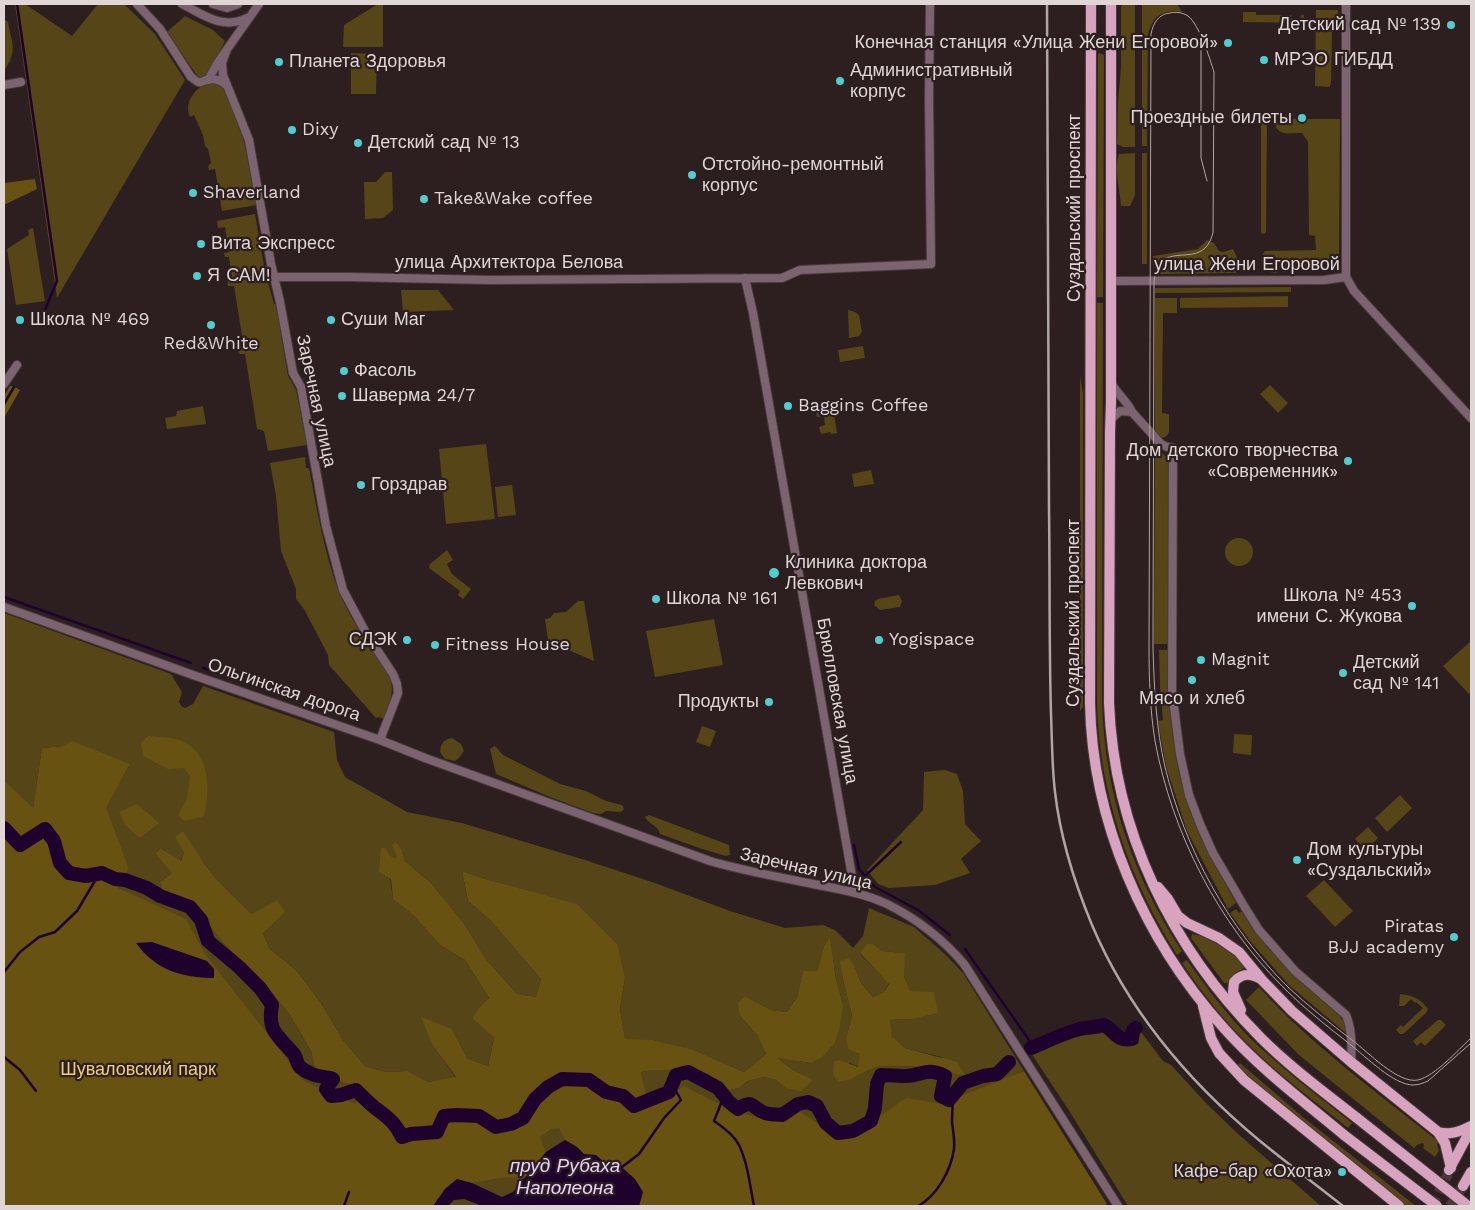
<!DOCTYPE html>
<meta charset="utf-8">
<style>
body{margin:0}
#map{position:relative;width:1475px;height:1210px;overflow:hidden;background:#2d1f1f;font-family:"Work Sans",sans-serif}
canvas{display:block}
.frame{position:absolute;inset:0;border:5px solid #dfd6d5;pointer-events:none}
</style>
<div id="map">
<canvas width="1475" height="1210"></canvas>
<div class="frame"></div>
</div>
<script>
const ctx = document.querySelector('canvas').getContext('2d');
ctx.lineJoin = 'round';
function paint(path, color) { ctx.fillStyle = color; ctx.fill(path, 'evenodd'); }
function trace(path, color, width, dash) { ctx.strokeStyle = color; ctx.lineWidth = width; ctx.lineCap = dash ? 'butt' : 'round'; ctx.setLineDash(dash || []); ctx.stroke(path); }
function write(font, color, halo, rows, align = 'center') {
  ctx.font = font + ' "Work Sans",sans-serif'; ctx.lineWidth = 4.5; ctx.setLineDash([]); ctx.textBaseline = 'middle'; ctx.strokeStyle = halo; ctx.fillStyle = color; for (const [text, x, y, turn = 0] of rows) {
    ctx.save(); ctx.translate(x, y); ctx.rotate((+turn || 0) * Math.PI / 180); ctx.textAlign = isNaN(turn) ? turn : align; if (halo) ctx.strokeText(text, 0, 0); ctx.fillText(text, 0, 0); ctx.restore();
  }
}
paint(new Path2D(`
 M15,4H25L72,36L98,4H124L155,34L185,80L57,298Z
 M378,4H383V47H343L344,25Z
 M1123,4H1135V147H1123L1117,144L1118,101L1121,68V7Z
 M1142,4H1177L1182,12C1163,10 1154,14 1148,34L1147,146H1142Z
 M1316,10H1338V29L1332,30L1331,84L1329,87L1315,86Z
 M1243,12H1256V15H1291L1292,20H1300L1301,15H1304V23L1243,22Z
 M185,16L213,30L225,41L207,75L204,77L200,78L196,74L167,32Z
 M4,19L8,22C12,45 18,50 4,71Z
 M351,53L377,54L376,94H351Z
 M1099,53L1104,55L1103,297H1097L1098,55Z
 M212,81L218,83L223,87L242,132L257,205L222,211L215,169L209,170L208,167L211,162L208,149L205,146L203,135L194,115L190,117C183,101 197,86 212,81Z
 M1265,117L1267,118L1266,232L1264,234L1261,233V118Z
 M1274,119H1340L1339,260L1326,259V262H1315V269H1277V273C1263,273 1257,262 1265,251L1316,250L1315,236L1309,235L1308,142L1302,133C1287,133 1276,137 1274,119Z
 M1135,153V195L1130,206H1121C1120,192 1114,167 1119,154Z
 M1142,153H1147V264H1142Z
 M385,172H392L393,210L383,218L365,219L364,182H376Z
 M255,214L265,272L274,304H276L288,376L296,390L307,445L268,451L264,431L257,429L245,354H239L238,350L244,348L234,286H228L227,279L232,278L229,257H225L224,253L229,252L225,227L218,228L217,221Z
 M33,228L45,301L16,305L7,249L29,235L28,230Z
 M1207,240L1214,243L1219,251L1223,252L1233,249C1237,257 1241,265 1236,273L1158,274L1163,265L1153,266V256L1198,249Z
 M1291,287V292L1155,293V288Z
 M401,290H438L454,310L403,312Z
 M1288,296V307L1180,308V298Z
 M1155,298H1177V313H1163L1162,413L1169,414V432C1166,440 1160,438 1155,434Z
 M1097,303H1103L1102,703C1103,726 1105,749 1109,771C1120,835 1147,898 1182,951L1177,955C1129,879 1099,793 1097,703Z
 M848,310L855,312L859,315L862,332L859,336L849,338Z
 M863,346L865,358L840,362L838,350Z
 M1080,376L1083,393V707L1080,711Z
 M1270,385L1288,403L1278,413L1260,394Z
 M203,406L206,424L167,429L165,418L176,416L177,411Z
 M833,408L837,433L831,434L830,432L821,434L819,427L825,425L824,416L817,417L816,413L827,411V409Z
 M486,444L495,519L446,524L439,449Z
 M1155,444L1166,457L1169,465L1168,644H1154Z
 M305,457L306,468H309C317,510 324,552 339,592C352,622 372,650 390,677C395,693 389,704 384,719L379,717L376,718L329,665L328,655L304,609L296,599V589L281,551L276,496L270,463Z
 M871,470L874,484L854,487L852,474Z
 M512,485L516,515L498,517L495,487Z
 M1225 552a14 14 0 1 1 28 0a14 14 0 1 1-28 0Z
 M447,550L453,560L447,564L452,574L471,589L463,599L458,595L460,591L429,568L430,564Z
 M899,595L902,601L900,607L880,610L874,605L875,601L878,599Z
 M578,601H584L594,661L548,641L545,619L550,618L554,613L566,612Z
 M4,613L171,674L182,692L179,702L181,706L185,708L193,704L203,686L334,732L337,760L345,777L407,812L462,823L585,860L655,883L730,911L785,928L823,925L835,930L853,948L863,936L869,908L914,927L946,955L963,973L1024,1071L1019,1073L1104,1206H4V839L129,868L105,808L130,764L63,746L42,748L33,809L4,780ZM162,848L180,862L184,852L203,862L218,881L252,914L263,933L269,948L297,971L321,1003L343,1040L365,1066L386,1072L408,1071L428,1082L456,1078L433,1046L452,1029L467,1058L488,1066L494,1038L472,1018L479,1007L489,998L465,960L440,945L414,916L393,899L386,848L390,855L395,859L396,854L402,851L405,861L431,883L463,922L486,959L517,994L536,997L541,979L490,920L468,901L462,871L489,880L534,893L625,978L620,1009L625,1040H653L690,1049L744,1072L766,1054L757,1035L740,1016L745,996L771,1010L787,1012L797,997L803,971H817L824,946L830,936L836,979L843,1004L810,1063L777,1057L793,1070L812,1080L785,1088L776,1080L764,1077L748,1081L739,1088L729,1090L708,1074L691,1068L669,1070H652L641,1072L644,1090L648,1099H360L368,1092L352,1085L340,1082L314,1065L311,1051L290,1015L264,983L223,943L198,911L186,899L163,895L160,882L172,873ZM881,951L904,953V976L910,992L911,1019L889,1020L892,1036L905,1048L941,1057L954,1074L942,1067L880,1066L869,1070L852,1079L849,1063L859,1067L861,1054L846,1038L852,1016L843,980L841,961L855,967L861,983L873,997L884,992L889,983L860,954Z
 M714,619L723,665L655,677L646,631Z
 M1471,641V692L1469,694L1443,666Z
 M1159,650H1168C1169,703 1172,761 1190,811C1201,843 1220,873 1236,903L1228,909L1187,831L1166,766L1158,721L1163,720L1160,687Z
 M702,726L716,731L710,747L696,742Z
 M1234,734L1252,735L1251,755L1233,753Z
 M452,738L461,744L464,751L458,759L455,761L445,759L440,752C441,743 443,740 452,738Z
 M495,746L503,755L560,784L586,791L606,801L622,805L624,809L621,812L606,811L601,814L593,813L550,797L496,774L490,749Z
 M945,770L957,774L963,791L965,824L981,841L961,859L970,873L935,885L889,888L878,884L867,870L923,810L924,772Z
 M1400,795L1412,808L1387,832L1375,818Z
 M649,815L729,845L730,855L726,856L702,849L660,834C657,824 649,825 645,817Z
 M1368,827L1378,838L1366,850L1355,839Z
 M1324,880L1353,911L1335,927L1306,896Z
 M1236,909L1239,913L1242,911C1252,927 1262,942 1275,955C1295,977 1318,996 1340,1016L1345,1024L1347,1034L1289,985L1251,942L1230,913Z
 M1192,934C1213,937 1231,949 1244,965V968L1235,973L1228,983H1224L1191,938Z
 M1187,960C1206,987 1226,1013 1249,1037C1281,1068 1317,1095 1352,1123L1348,1128C1313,1100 1276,1073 1245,1041C1221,1017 1201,991 1182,963Z
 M1259,987C1311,1045 1378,1093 1439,1142L1437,1144L1439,1151L1435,1157L1423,1148L1424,1145L1423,1143L1417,1145L1414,1148L1299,1055L1246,1000Z
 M1400,994C1415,996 1419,998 1428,1009L1426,1013L1403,1034H1400L1396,1030L1401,1025L1403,1027L1423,1008L1416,1002L1415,1003L1411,999L1404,1006H1399Z
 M1438,1020H1441L1446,1025L1425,1046L1421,1042L1417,1046L1413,1041Z
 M1082,1031H1107C1117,1039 1125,1046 1138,1044L1139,1035L1141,1032L1163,1061L1171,1065L1206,1103L1238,1134L1321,1206H1128L1068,1109L1031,1053L1059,1039Z
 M1240,1063L1304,1118L1416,1206H1406L1345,1159L1235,1067Z`), '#554517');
paint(new Path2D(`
 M35,179L37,189L4,205V183Z
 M10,386H13L20,390L4,418V396Z
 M148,736C157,737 167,737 176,739C210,748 211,787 204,816L184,821L178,815L187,799L190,776L184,768L168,769L143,756L141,743Z
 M72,741L130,764L106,808L129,868L118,888L186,919L205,954L304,1081L355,1104L367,1092L352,1085L340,1082L325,1077L314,1065L311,1051L290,1015L264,983L223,943L198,911L186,899L163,895L160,882L172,873L156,854L161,848L181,861L184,852L175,837L183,831L203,862L218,881L252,914L277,900L285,912L263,933L269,948L297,971L321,1003L343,1040L365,1066L386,1072L408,1071L428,1082L456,1077L433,1046L421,1017L452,1029L467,1058L488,1066L494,1038L472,1018L479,1007L489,998L465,960L440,945L414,916L393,899L391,879L379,872L381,848H386L390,855L395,859L396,854L392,846L395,842L397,843L402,851L405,861L431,883L463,922L486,959L517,994L536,997L541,979L490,920L468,901L462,871L489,880L577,904L617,944L625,978L620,1009L625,1039L653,1040L691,1049L744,1072L766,1054L757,1035L740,1016L738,1003L745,996L771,1010L787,1012L797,997L803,971H817L824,946L830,936L836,979L843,1004L840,1025L835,1043L822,1057L811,1063L778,1058L793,1070L813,1080L801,1091L785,1088L776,1080L764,1077L748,1081L739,1088L729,1090L708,1074L691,1068L669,1070H653L641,1072C644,1086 644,1095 655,1105L684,1086C712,1100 743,1119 775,1119C783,1119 793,1114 801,1112L833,1135L850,1137L906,1098L941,1104L1024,1071L1107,1204L1104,1206H639L643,1192L617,1163L604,1162L596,1155L584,1154L577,1147L565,1140L559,1128L551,1129L540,1137L546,1152L526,1177L500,1178L472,1183L457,1179L445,1189L433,1206H4V780L33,808L42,748L63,746Z
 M137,804L159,823L140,838L125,825L119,812Z
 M867,944H873L881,951L905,953L904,976L910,991L934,992L938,1013L911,1019L890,1020L892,1036L905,1048L957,1062L965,1075L954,1074L942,1067L880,1066L869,1070L852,1079L838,1082L833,1074L834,1062L840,1060L858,1067L860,1054L848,1049L846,1038L852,1016L843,980L840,961L848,958L855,967L861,983L873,997L884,992L889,984L860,953Z`), '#675211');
paint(new Path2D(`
 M152,942L207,961L214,969V978C183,978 155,970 136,943Z
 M565,1140L577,1147L584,1154L596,1155L604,1162L617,1163L635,1179L643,1192L639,1206H482L464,1199L454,1200L448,1206H433L445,1189L457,1179L472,1183L502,1197L513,1192L546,1152Z`), '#1e022d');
trace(new Path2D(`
 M17,4L57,281L44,312
 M4,404L14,387
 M4,597L191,663
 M203,668L223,675
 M4,832L6,829
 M854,845L859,869L865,876L901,842
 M865,876L875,887L918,910L950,935
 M965,949L1034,1047
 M4,972L20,952L39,937L55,932L77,911L99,874
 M4,1057L20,1070L36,1091
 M724,1096L714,1121C723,1127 734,1135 739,1145C748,1164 750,1186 754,1206
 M622,1167L639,1154L664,1118L681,1100L672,1084
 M344,1206L349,1192
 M918,1206C937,1196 951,1170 954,1149C955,1140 953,1131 952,1122C952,1113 953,1104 953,1095`), '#1e022d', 2.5);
trace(new Path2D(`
 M4,828L20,845L45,829L54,841L60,863L69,873L86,876L102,873L115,879L125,880L147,888L160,896L190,907L201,920L208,941L239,967L260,988L272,1005C267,1032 278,1035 293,1053C297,1057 296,1063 300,1067C302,1069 307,1072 310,1073C316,1077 326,1076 333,1079L326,1089L331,1096L341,1095L356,1090C362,1096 368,1102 374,1107C387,1117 395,1122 402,1137L411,1134L437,1132L444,1116L457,1115L479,1116L496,1127L511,1124L523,1118L535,1099L548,1087L562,1079L589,1080L606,1092L623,1096L634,1106L669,1092L676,1075L688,1072L718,1088L729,1102L738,1109C754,1098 751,1108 765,1113C770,1115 777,1114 782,1115L798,1104L808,1102L817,1106L826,1123L838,1133L853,1131L871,1121L875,1108L877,1084L881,1075C889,1075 898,1076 906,1076C924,1075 926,1067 945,1076L941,1096L949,1100L963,1083L983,1076L997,1074L1009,1062
 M1031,1048C1048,1041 1063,1033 1080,1029C1088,1027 1094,1028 1104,1025C1115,1031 1117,1042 1132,1039L1133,1030L1136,1028`), '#1e022d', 14);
trace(new Path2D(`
 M1432,1206L1448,1174
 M1450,1206L1463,1186`), '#483a3a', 10, [10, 5]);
const minor = new Path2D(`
 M137,4L160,29L191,77C193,78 196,81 198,82C202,83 203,81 206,80C214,78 221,80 226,85
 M182,4C204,15 222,30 247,18
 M213,4L227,8L238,4
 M1346,4V277L1354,291L1471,418
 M227,49L222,63L223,75L249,140L271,264L280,302L293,373L301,387L326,526L343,590L366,633L393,674L397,684L398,693L380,740
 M208,80L218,62L259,4
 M4,85L21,82
 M274,277H348L491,280L782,278L800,270L931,264L929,98L930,4
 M745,278L753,313L855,893
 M1111,281L1324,280L1346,277
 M4,384L17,365
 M1132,412L1161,444L1167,447L1173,448L1172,691L1180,754L1189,795L1200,824L1213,853L1244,906L1259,930L1295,971L1346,1015C1352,1028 1352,1047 1351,1062
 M1110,420L1120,411L1132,412C1128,402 1117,394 1112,384
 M4,607L193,675L380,740L425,758L710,861C744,871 779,877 813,884C838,889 864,893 887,904C917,919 942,938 964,964L1118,1206`);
const major = new Path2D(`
 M1091,4L1090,703C1092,821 1144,939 1222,1026C1258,1067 1302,1100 1344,1135
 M1111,4V402L1110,433L1109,703C1114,831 1171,947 1261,1038C1290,1067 1324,1092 1357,1118
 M1158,887L1168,899L1178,916L1187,923L1219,938L1239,952L1262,980L1292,1011L1351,1062L1438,1132L1445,1143L1451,1168
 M1203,1006L1211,1038L1219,1053L1244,1080L1399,1206
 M1241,1010L1233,992L1234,982C1242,973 1250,973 1261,979
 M1438,1132C1451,1135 1459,1132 1471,1126
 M1449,1170L1471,1129
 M1463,1186L1471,1172`);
trace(minor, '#493c3c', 10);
trace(major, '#493c3c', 12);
trace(minor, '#7c6370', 8);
trace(major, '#d7a3be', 10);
trace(new Path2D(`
 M1201,44V158L1207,181
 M1471,1038C1458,1050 1435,1076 1418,1080C1398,1084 1368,1052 1352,1040C1330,1023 1308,1006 1288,987C1228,928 1185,849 1165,767C1156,728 1154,687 1153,647L1154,281C1160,234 1202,275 1213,233L1214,72C1210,59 1199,24 1188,16C1182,12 1176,12 1170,13C1158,14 1153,24 1151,34L1149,647C1149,678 1150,710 1155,741C1172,833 1218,923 1285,989C1305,1009 1328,1027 1351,1045C1366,1057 1394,1085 1413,1085C1419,1085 1423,1083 1428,1081L1471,1043`), '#b0a5a5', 1);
trace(new Path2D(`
 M1047,4C1047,172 1048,341 1049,510C1050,578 1049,646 1051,714C1052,740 1052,767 1055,792C1060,836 1075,884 1092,925C1128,1010 1190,1083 1260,1141C1287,1163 1315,1184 1343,1206`), '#b0a5a5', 2.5);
const majorBridge = new Path2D(`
 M1357,1118L1468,1206
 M1344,1135L1437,1206`);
trace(majorBridge, '#493c3c', 12, []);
trace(majorBridge, '#d7a3be', 10);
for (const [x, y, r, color] of [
 [1451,25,5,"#52cdcd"],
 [1228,43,5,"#52cdcd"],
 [1264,60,5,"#52cdcd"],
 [279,62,5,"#52cdcd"],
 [840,81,5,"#52cdcd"],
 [1302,118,5,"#52cdcd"],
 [292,130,5,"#52cdcd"],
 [358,143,5,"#52cdcd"],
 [692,175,5,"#52cdcd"],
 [193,193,5,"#52cdcd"],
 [424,199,5,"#52cdcd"],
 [201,244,5,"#52cdcd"],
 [197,276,5,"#52cdcd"],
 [20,320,5,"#52cdcd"],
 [331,320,5,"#52cdcd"],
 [211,325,5,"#52cdcd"],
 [344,371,5,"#52cdcd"],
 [342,396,5,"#52cdcd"],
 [788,406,5,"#52cdcd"],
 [1348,461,5,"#52cdcd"],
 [361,485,5,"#52cdcd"],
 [774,573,6,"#52cdcd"],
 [656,599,5,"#52cdcd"],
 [1412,606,5,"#52cdcd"],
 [407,640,5,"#52cdcd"],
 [879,640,5,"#52cdcd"],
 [435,645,5,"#52cdcd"],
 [1201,660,5,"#52cdcd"],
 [1343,673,5,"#52cdcd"],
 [1192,680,5,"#52cdcd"],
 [769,702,5,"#52cdcd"],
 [1297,860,5,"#52cdcd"],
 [1454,937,5,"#52cdcd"],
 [1342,1172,5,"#52cdcd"]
]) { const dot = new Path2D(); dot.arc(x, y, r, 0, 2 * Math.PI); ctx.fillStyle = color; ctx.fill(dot); trace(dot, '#2d1f1f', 2); }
write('18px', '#dfd6d5', '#2d1f1f', [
 ["Детский сад № 139",1441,25,"right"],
 ["Конечная станция «Улица Жени Егоровой»",1218,43,"right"],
 ["МРЭО ГИБДД",1274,60],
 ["Планета Здоровья",289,62],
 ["Административный",850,71],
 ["корпус",850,92],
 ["Проездные билеты",1292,118,"right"],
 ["Dixy",302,130],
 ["Детский сад № 13",368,143],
 ["Отстойно-ремонтный",702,165],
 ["корпус",702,186],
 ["Shaverland",203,193],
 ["Take&Wake coffee",434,199],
 ["Вита Экспресс",211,244],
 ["Я САМ!",207,276],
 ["Школа № 469",30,320],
 ["Суши Маг",341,320],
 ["Red&White",211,344,"center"],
 ["Фасоль",354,371],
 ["Шаверма 24/7",352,396],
 ["Baggins Coffee",798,406],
 ["Дом детского творчества",1338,451,"right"],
 ["«Современник»",1338,472,"right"],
 ["Горздрав",371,485],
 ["Клиника доктора",785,563],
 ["Левкович",785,584],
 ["Школа № 453",1402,596,"right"],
 ["имени С. Жукова",1402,617,"right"],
 ["Школа № 161",666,599],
 ["СДЭК",397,640,"right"],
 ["Yogispace",889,640],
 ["Fitness House",445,645],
 ["Magnit",1211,660],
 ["Детский",1353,663],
 ["сад № 141",1353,684],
 ["Мясо и хлеб",1192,699,"center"],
 ["Продукты",759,702,"right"],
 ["Дом культуры",1307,850],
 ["«Суздальский»",1307,871],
 ["Piratas",1444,927,"right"],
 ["BJJ academy",1444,948,"right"],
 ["Кафе-бар «Охота»",1332,1172,"right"]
], 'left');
write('18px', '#dfd6d5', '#2d1f1f', [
 ["Суздальский проспект",1075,208,-90],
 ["улица Архитектора Белова",509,263],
 ["улица Жени Егоровой",1247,265],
 ["Заречная улица",316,401,78],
 ["Суздальский проспект",1074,613,-90],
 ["Ольгинская дорога",284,690,19],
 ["Брюлловская улица",837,701,80],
 ["Заречная улица",806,869,13]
]);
write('18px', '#efd078', '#2d1f1f', [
 ["Шуваловский парк",138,1070]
]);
write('italic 19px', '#ebd0ff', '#2d1f1f', [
 ["пруд Рубаха",565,1166],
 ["Наполеона",565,1188]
]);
</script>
